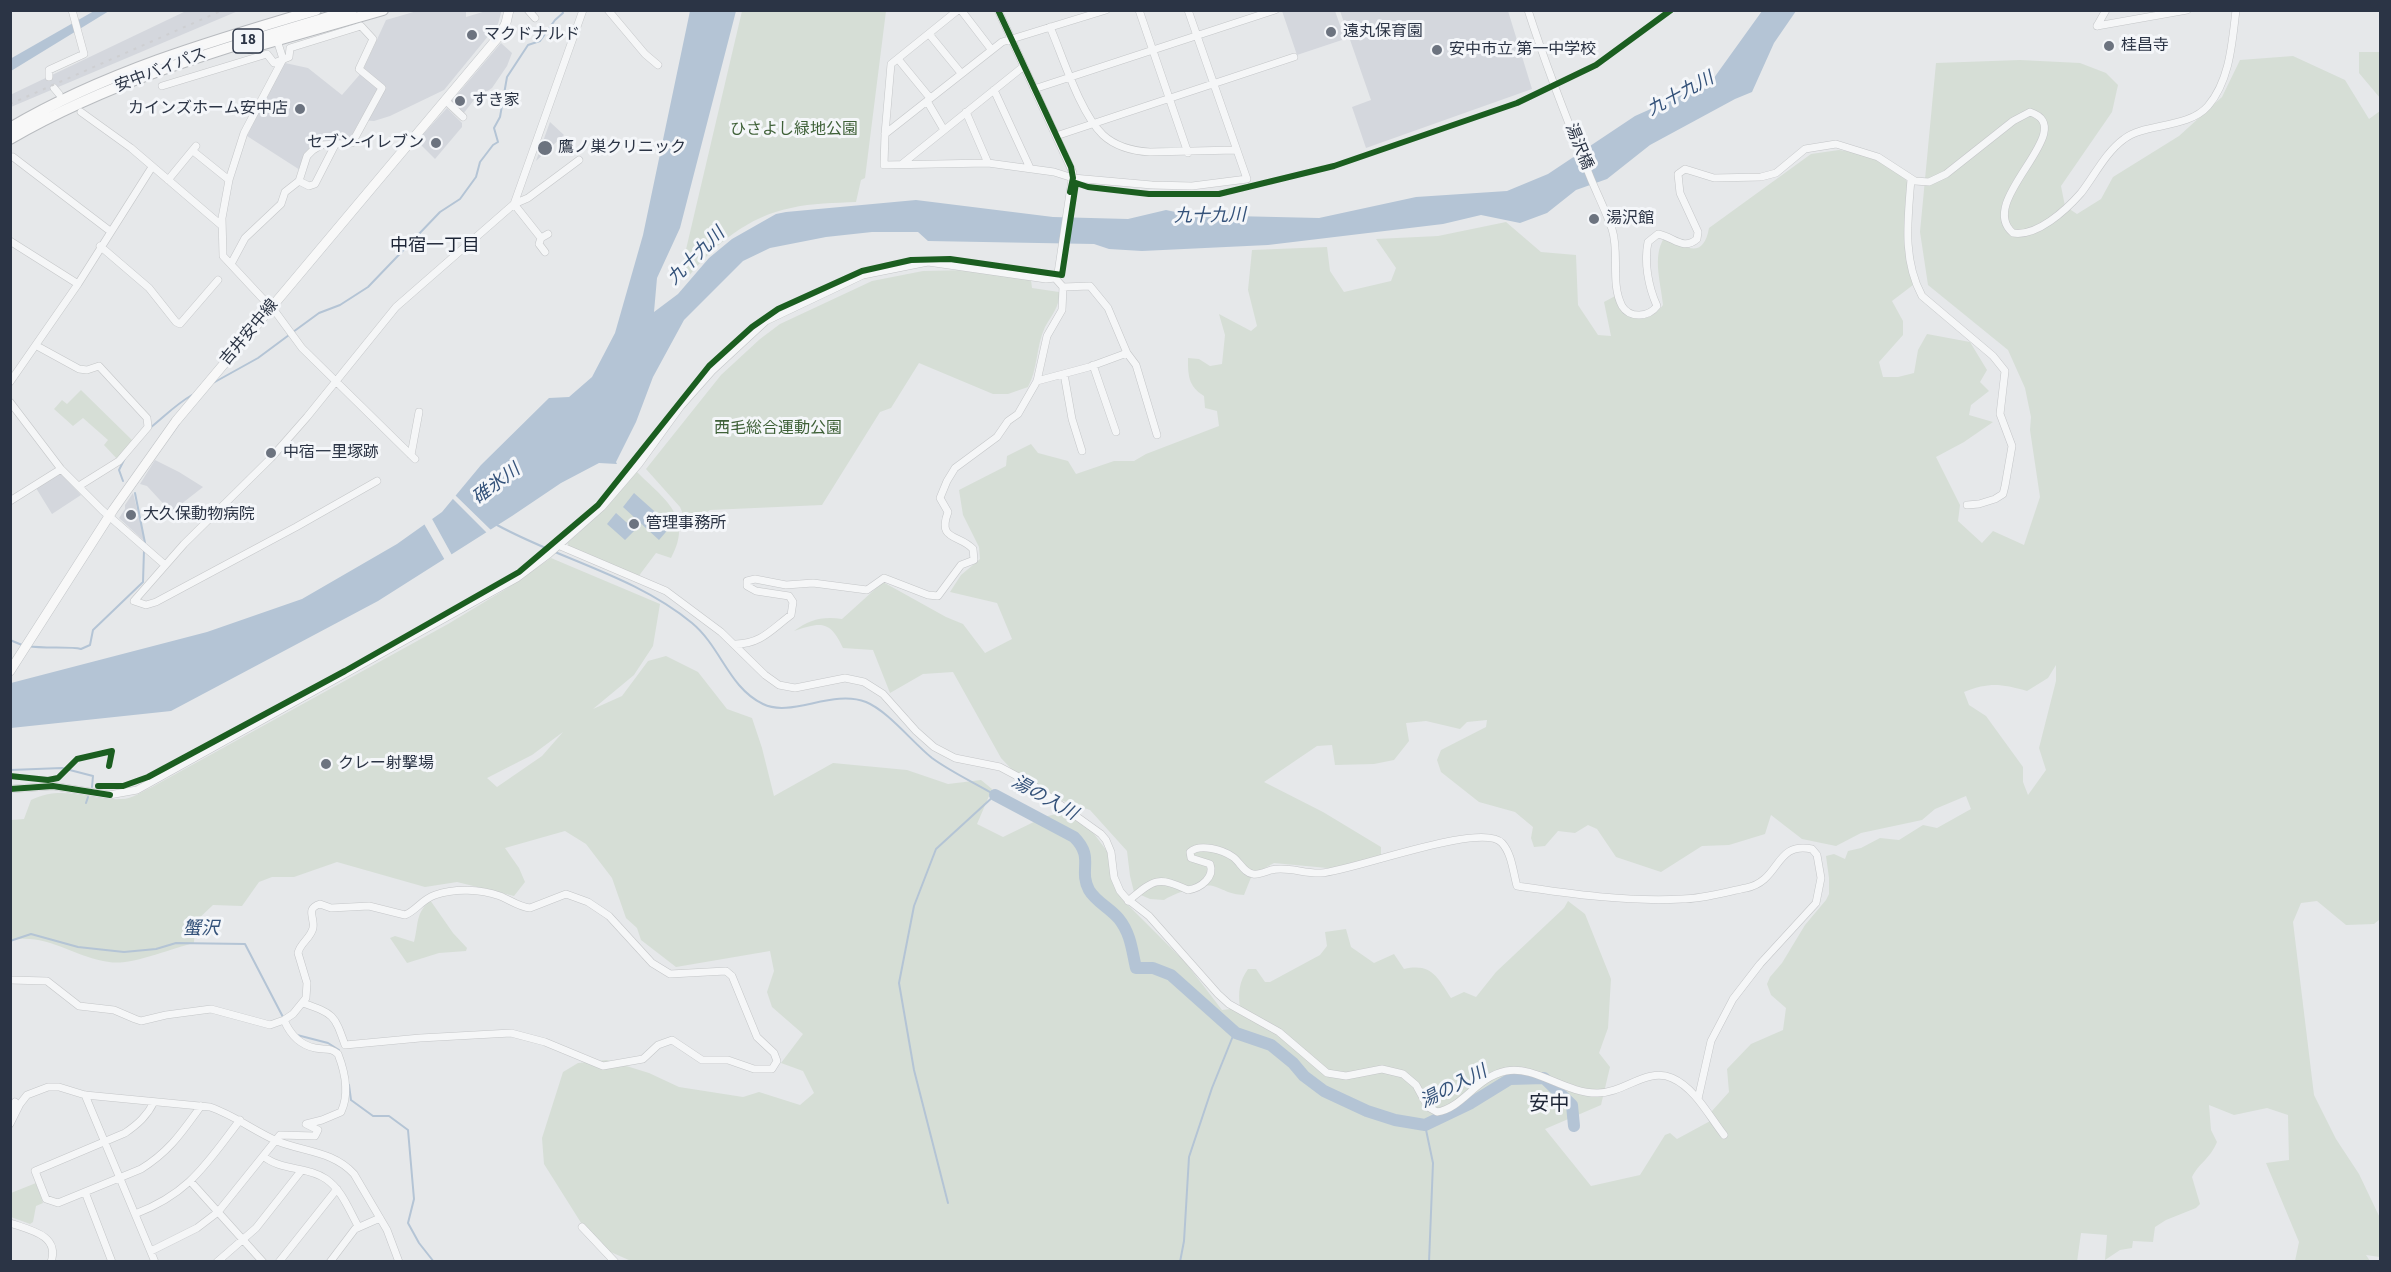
<!DOCTYPE html>
<meta charset="utf-8">
<style>
body{margin:0}
#map{position:relative;width:2391px;height:1272px;overflow:hidden;background:#e6e8ea;font-family:"Source Sans 3",sans-serif}
canvas{display:block}
.frame{position:absolute;inset:0;border:12px solid #2b3445;pointer-events:none}
</style>
<div id="map">
<canvas width="2391" height="1272"></canvas>
<div class="frame"></div>
</div>
<script>
const ctx = document.querySelector('canvas').getContext('2d');
ctx.lineJoin = 'round';
function paint(path, color) { ctx.fillStyle = color; ctx.fill(path, 'evenodd'); }
function trace(path, color, width, dash) { ctx.strokeStyle = color; ctx.lineWidth = width; ctx.lineCap = dash ? 'butt' : 'round'; ctx.setLineDash(dash || []); ctx.stroke(path); }
function write(font, color, halo, rows, align = 'center') {
  ctx.font = font + ' "Source Sans 3","Noto Sans JP",sans-serif'; ctx.lineWidth = 6; ctx.setLineDash([]); ctx.textBaseline = 'middle'; ctx.strokeStyle = halo; ctx.fillStyle = color; for (const [text, x, y, turn = 0] of rows) {
    ctx.save(); ctx.translate(x, y); ctx.rotate((+turn || 0) * Math.PI / 180); ctx.textAlign = isNaN(turn) ? turn : align; if (halo) ctx.strokeText(text, 0, 0); ctx.fillText(text, 0, 0); ctx.restore();
  }
}
paint(new Path2D(`
 M186,11H238L11,107L10,95Z
 M417,11H466V17L486,11H501V13L498,24L444,90L390,116L374,121L360,120L350,139L321,142L300,170L247,136L279,70L285,63L308,68L342,95L362,72L386,20Z
 M1282,11H1335L1345,39L1297,55Z
 M1340,11H1508L1532,89L1366,148L1352,107L1371,100Z
 M501,43L512,53L507,66L492,88L474,100L463,114L450,103Z
 M447,108L462,123V127L435,159L417,141Z
 M550,122L564,135L536,161Z
 M155,460L179,472L203,487L171,512L147,486L140,484Z
 M57,475H62L81,495L52,514L36,488Z
 M133,493L143,532L144,541L119,518L125,509V505Z`), '#d4d7dd');
paint(new Path2D(`
 M742,11H886L865,178L861,180L856,202C835,203 812,203 791,208C749,216 714,245 688,277L683,278L680,275Z
 M2359,52H2380V98L2359,73Z
 M2293,56L2345,80L2369,119L2380,111V919L2374,924L2346,925L2317,901L2301,903L2293,922L2314,1095L2336,1139L2359,1174L2380,1218V1257L2366,1255L2370,1261H2295L2299,1242L2266,1163L2289,1160L2288,1115L2267,1108L2234,1115L2209,1105L2211,1130L2217,1142C2210,1159 2199,1163 2192,1177L2200,1204L2196,1208L2166,1220L2155,1227L2153,1242L2133,1241L2132,1248L2120,1250L2105,1260L2107,1235L2081,1233L2077,1262L631,1261L595,1245L544,1164L542,1138L563,1072L578,1063L607,1060L649,1073L679,1087L743,1097L759,1092L800,1105L814,1093L803,1071L781,1063L803,1034L772,1007L767,992L774,971L770,951L676,967L641,940L637,928L626,918L612,878L586,844L565,831L505,848L519,868L525,882L514,896L457,882L425,887L337,862L294,877H272L259,882L242,906L213,905L195,922L194,943C172,948 131,966 109,962C73,957 48,933 11,940V820L24,819L31,800C64,784 89,801 122,799C132,799 143,791 152,787L448,624L506,589L551,558L660,604L653,646L634,675L593,709L622,696L648,661L666,656L698,672L727,709L752,718L762,748L774,796L833,763L907,770L948,784L981,780L992,789L977,824L1003,837L1044,817L1060,813L1073,818L1092,831L1112,858L1121,898L1186,963L1222,1010L1240,1008C1238,992 1239,982 1248,969H1256L1265,982H1270L1320,955L1327,946L1325,932L1346,929L1351,947L1374,963L1394,954L1404,969C1432,963 1437,977 1451,998L1464,992L1476,997L1496,972L1564,908L1568,901L1585,914L1611,979L1608,1028L1599,1053L1610,1067L1601,1105L1545,1129L1591,1186L1640,1175L1665,1135L1670,1133L1677,1139L1712,1120V1111L1729,1092L1727,1069L1751,1044L1783,1030L1786,1008L1771,995L1767,984L1770,977L1782,963L1805,925L1826,900L1829,894V878L1826,856L1834,854L1845,859L1848,851L1861,848L1880,838L1899,840L1923,825L1937,828L1971,809L1966,796L1935,809L1922,820L1861,833L1836,846L1802,839L1771,815L1765,834L1729,845L1702,846L1661,872L1616,857L1597,829L1588,825L1575,833L1558,831L1545,846L1534,847L1531,838L1533,827L1515,812L1479,802L1441,772L1437,760L1441,750L1486,727L1487,720L1467,722L1460,729L1426,721L1406,723L1409,741L1394,760L1374,764L1335,765L1332,745L1317,746L1264,782L1323,812L1381,847V858L1338,869L1274,863L1252,875L1244,895C1228,894 1226,890 1213,886C1202,883 1173,894 1164,900L1150,899L1134,892L1130,876L1127,851L1090,810L1031,790L1001,758L953,672L923,674L890,693L873,650L843,648C830,620 821,622 794,631C809,620 822,616 842,619L883,582L946,617L963,624L985,653L1012,639L997,603L950,592L961,575L980,559L979,547L963,515L959,490L1006,466L1007,456L1031,444L1038,453L1068,461L1076,474L1114,461H1134L1146,454L1219,426L1217,411L1205,408L1204,396C1188,386 1188,375 1188,358L1199,359L1210,366L1222,364L1225,335L1219,314L1251,331L1257,326L1248,290L1252,250L1327,247L1330,271L1344,292L1391,281L1396,268L1376,239L1438,236L1506,222L1541,252L1576,255L1578,305L1598,335L1611,336L1604,302L1617,295L1626,314C1642,322 1652,319 1663,305C1661,283 1652,257 1664,238L1670,236C1687,251 1704,257 1709,228L1811,154L1839,150L1864,154L1890,163L1905,177L1909,187V242L1913,285L1892,301L1903,321V335L1879,362L1883,377H1898L1914,373L1918,350L1927,334L1970,342L1987,370L1980,382L1989,391L1971,405L1969,415L1993,422L1964,442L1936,457L1960,505L1958,521L1982,543L1993,531L2024,545L2040,497L2030,430L2031,417L2025,388L2008,350L1928,285L1920,232L1936,63L2020,60L2080,63L2106,73L2118,85L2112,112L2061,186L2065,206L2077,214L2101,199L2113,177L2179,136L2222,97L2240,60ZM2056,665V681L2039,748L2046,770L2028,795L2023,782V767L1986,716L1969,705L1964,692C1990,682 2001,684 2027,691L2048,678ZM563,732L542,756L497,787L487,778L532,755Z
 M970,270L1031,280L1032,288L1059,292C1060,307 1052,314 1045,327C1036,346 1038,369 1028,387L1008,394H993L919,363L891,408L880,412L822,505L710,510L688,526L680,507L646,469L721,375L760,339L780,324L872,281L923,271Z
 M81,390L133,441L118,460L104,445L108,440L83,418L73,426L54,409L62,400L67,404Z
 M637,472C664,499 694,517 671,558L656,553L638,577L570,547L567,543L603,511Z
 M430,900L453,933L467,948L466,951L439,953L407,963L390,938L395,936L414,942C419,923 415,915 430,900Z
 M36,1183L43,1203L36,1206L33,1222L30,1224L11,1217V1193Z`), '#d6ded6');
paint(new Path2D(`
 M94,11H109L11,71L10,59Z
 M690,11H736L680,228L657,278L654,312L678,294L709,258L732,239L776,214L786,212L916,200L1053,217L1128,219L1166,210L1190,215L1319,218L1416,197L1507,191L1548,174L1635,116L1711,82L1762,11H1796L1774,43L1752,92L1735,99L1650,145L1607,179L1576,190L1547,213L1520,223L1481,215L1443,224L1268,245L1142,251L1109,249L1094,244L928,241L918,232H872L826,237L770,248L743,261L684,320L653,377L636,422L616,462L617,464L599,463L561,483L512,516L378,601L171,711L11,728V683L207,632L302,599L397,544L442,512L481,465L549,398L569,397L592,377L615,333L643,235Z
 M634,493L671,526L659,540L623,507Z
 M616,513L635,530L625,540L607,524Z`), '#b4c4d5');
paint(new Path2D(`
 M454,494L493,532L489,535L451,497Z
 M431,517L453,557L446,562L423,522Z`), '#e6e8ea');
trace(new Path2D(`
 M293,332L319,313L340,305L368,287L440,212L460,199L476,177L480,162L493,145L498,142L494,128L500,117L507,77L528,45L540,41L555,20L563,13L562,10
 M213,383L258,358L289,335
 M150,428C165,416 175,405 192,395
 M123,481L119,470L125,458
 M135,493L145,543
 M497,525C561,560 635,576 692,623C721,647 729,688 763,704C791,718 832,689 866,702C888,711 913,743 932,758C951,772 975,783 995,795L936,849L914,906L899,983L914,1070L948,1203
 M10,640L22,645
 M28,646C43,649 71,646 81,649L90,645L93,630L143,582L144,550
 M10,770L62,768L93,776L92,787
 M86,803L88,797
 M10,941L31,934L78,947L124,952L156,949L176,943L245,944L284,1019
 M297,1035L328,1043L339,1050
 M349,1085L351,1100L373,1116H389L408,1130L414,1199L408,1223L419,1243L434,1262
 M1425,1125L1433,1163L1429,1262
 M1180,1262L1184,1241L1189,1157L1212,1088L1235,1031`), '#b4c4d5', 2);
trace(new Path2D(`
 M995,795L1074,837C1095,858 1078,869 1089,890C1096,902 1110,908 1119,919C1131,934 1132,951 1136,968H1153L1171,975L1236,1033L1271,1045L1293,1063L1304,1076L1324,1091L1367,1111L1395,1120L1425,1125L1471,1103L1510,1079L1544,1078L1572,1105L1574,1126`), '#b4c4d5', 12);
const minor = new Path2D(`
 M528,10L535,18
 M608,10L645,54L658,65
 M958,10L891,64L885,134L884,165L988,163L1054,172L1073,178L1152,185L1192,186L1247,179L1188,10
 M961,10L991,49
 M1139,10L1188,153
 M1528,10C1546,66 1567,120 1589,174C1596,192 1606,211 1612,229C1620,253 1610,283 1622,306C1630,319 1649,317 1657,306C1648,286 1644,262 1648,242L1658,234C1674,237 1683,251 1697,239L1698,232L1680,193L1678,174L1685,169L1714,178L1761,177L1776,173L1805,149L1836,144L1878,157L1915,181L1929,182L1946,174L2013,121L2030,112C2082,129 1974,201 2013,233C2037,237 2066,210 2081,193C2095,175 2105,153 2124,139C2144,123 2188,129 2208,106C2230,80 2232,43 2236,10
 M2097,26L2187,10
 M2097,26L2106,10
 M1050,27C1063,57 1080,113 1103,135C1116,147 1133,151 1150,152L1236,150
 M929,34L961,73
 M277,40L283,59L244,133L229,180L222,218L223,256L277,314L302,348L415,459
 M898,59L930,98
 M49,77V70L84,54L72,10
 M162,86L267,54L274,63L289,57L290,48L361,26L373,39L359,69L382,88L352,143L321,145L313,150L307,156L299,181L285,192L281,204L245,238L231,264
 M54,88L59,94
 M1034,89L1275,10
 M994,90L1030,168
 M445,100L463,117
 M927,101L944,130
 M81,112L131,148L221,225
 M966,112L988,163
 M885,134L1002,42L1106,10
 M1056,136L1294,57
 M193,151L229,180
 M13,157L110,231
 M902,164L1024,66
 M1911,179C1908,219 1902,259 1922,296L1993,356L2005,371L2000,414L2012,446L2005,486L2003,494L1995,499L1979,504L1967,505
 M168,180L196,146
 M299,181L309,186L315,184L335,145
 M514,204L528,198L579,160
 M514,204L541,238L548,234
 M541,238L539,244L545,252
 M10,241L78,284
 M100,246L149,288L176,322L180,324L218,280
 M1063,287L1090,286L1108,308L1127,353L1136,365L1157,435
 M37,346L79,369L87,370L99,366L147,418L148,427L119,461L79,486
 M1093,365L1116,432
 M1064,374L1072,419L1082,451
 M1037,381L1089,367L1127,353
 M10,382L78,284L152,167
 M10,402L61,469L102,510L165,565
 M411,455L419,412
 M377,481L296,527L156,602L146,605L134,601L184,544L271,458L307,417L396,307L514,204L583,10
 M10,501L61,469
 M558,545L666,591L721,632L765,675L779,685L795,688L845,678L864,682L883,694L916,731L934,747L955,758L1000,767L1030,783L1101,834L1106,840L1111,852L1114,877L1120,891L1126,898L1149,916L1218,994L1229,1004L1279,1032L1327,1073L1346,1076L1382,1069L1403,1074L1416,1085L1428,1107L1437,1112C1463,1108 1476,1077 1506,1071C1535,1065 1566,1094 1598,1093C1624,1093 1647,1067 1672,1078C1695,1088 1709,1116 1724,1135
 M736,644C761,644 772,629 791,615L793,602L789,596L756,591L747,586V581L755,579L786,585L813,583L867,590L884,578L928,595L938,596L961,565L974,560L973,549C959,534 937,541 948,512L940,498L947,481L955,468L997,437L1008,421L1018,414L1037,381L1047,336L1062,310L1063,287L1055,278
 M10,789L53,786L109,795L137,790L517,578L549,554L602,507L639,464L681,406L712,371L766,321L863,275L928,262L1046,279L1055,278L1058,273L1073,173L998,10
 M1128,901C1155,879 1157,876 1188,890C1201,888 1215,877 1210,864L1191,858L1190,852C1200,843 1223,850 1233,857C1240,862 1244,873 1253,874C1259,875 1265,872 1271,870C1288,866 1304,874 1321,873C1353,871 1482,821 1502,843C1512,854 1513,872 1517,886C1571,894 1628,902 1682,899C1702,899 1726,892 1746,888C1781,881 1774,841 1812,849L1817,855L1821,878L1816,903L1760,964L1733,999L1711,1041L1698,1099
 M10,980L47,981L79,1006L114,1010L135,1019L141,1021L166,1015L211,1009L270,1025L284,1020L293,1014L306,998L307,983L298,953C300,943 311,938 313,928C315,917 305,909 320,904L331,908L369,906L405,915C417,910 421,900 435,895C455,888 480,889 500,896C510,900 519,907 530,908L566,894L588,902L609,916L652,963L670,974L726,971L732,976L757,1037L774,1053L777,1061L772,1069H754L728,1060H702L672,1040L658,1045L643,1059L603,1066L545,1042L511,1033L420,1038L345,1045C334,1014 334,1014 303,1003
 M85,1095L155,1262
 M154,1102C147,1116 138,1124 125,1133L35,1171L46,1199L58,1203L141,1169C170,1151 182,1132 201,1106
 M10,1110L15,1102
 M10,1124L20,1104L27,1095L48,1087H59L85,1095L210,1107C234,1115 254,1131 277,1141C304,1152 333,1151 354,1174L387,1230L399,1262
 M263,1156C281,1171 307,1166 326,1179C342,1190 349,1210 358,1226
 M191,1182L263,1262
 M85,1192L112,1262
 M135,1214C190,1193 206,1164 240,1120
 M10,1223C30,1230 60,1235 51,1262
 M582,1227L615,1262
 M151,1251L197,1228L218,1212L280,1135L315,1136L318,1130L306,1124L322,1120L341,1112C350,1093 345,1072 338,1054C330,1047 325,1050 315,1048C300,1045 290,1034 284,1020
 M217,1262L256,1228L301,1171
 M279,1262L337,1189
 M330,1262L355,1229L380,1218`);
const major = new Path2D(`
 M10,671L113,510L176,421L500,35L506,23L509,10`);
const highway = new Path2D(`
 M250,48L383,10
 M10,128C105,72 211,41 316,10
 M10,139C117,77 235,45 352,10`);
trace(minor, '#c4c6c8', 8);
trace(major, '#c2c5c8', 10);
trace(highway, '#b8bbbf', 12);
trace(minor, '#f5f6f7', 7);
trace(major, '#f8f8f8', 9);
trace(highway, '#f8f8f8', 10);
trace(new Path2D(`
 M10,104L223,10`), '#cecfd2', 2, [3, 6]);
trace(new Path2D(`
 M998,10L1071,167L1073,178L1070,192
 M10,776L48,780L58,778L77,759L112,751L109,766
 M98,786H123L148,777L345,671L519,572L598,505L709,366L752,327L778,309L862,271L911,260L950,259L1062,275L1076,183L1088,187L1149,194H1219L1334,166L1517,103L1596,65L1671,10
 M10,789L53,786L110,795`), '#1b5e20', 6);
for (const [x, y, r, color] of [
 [1331,32,6,"#6c737f"],
 [472,35,6,"#6c737f"],
 [2109,46,6,"#6c737f"],
 [1437,50,6,"#6c737f"],
 [460,101,6,"#6c737f"],
 [300,109,6,"#6c737f"],
 [436,143,6,"#6c737f"],
 [545,148,8,"#6c737f"],
 [1594,219,6,"#6c737f"],
 [271,453,6,"#6c737f"],
 [131,515,6,"#6c737f"],
 [634,524,6,"#6c737f"],
 [326,764,6,"#6c737f"]
]) { const dot = new Path2D(); dot.arc(x, y, r, 0, 2 * Math.PI); ctx.fillStyle = color; ctx.fill(dot); trace(dot, '#f4f6f9', 2); }
for (const [x, y, w] of [
 [248,41,30]
]) { const box = new Path2D(); box.roundRect(x - w / 2, y - 12, w, 24, 4.5); ctx.fillStyle = '#f4f6f9'; ctx.fill(box); trace(box, '#2b3445', 1.5); }
write('bold 15px', '#2b3445', null, [
 ["18",248,41]
]);
write('16px', '#2b3445', '#f4f6f9', [
 ["遠丸保育園",1343,32],
 ["マクドナルド",484,35],
 ["桂昌寺",2121,46],
 ["安中市立 第一中学校",1449,50],
 ["すき家",472,101],
 ["カインズホーム安中店",288,109,"right"],
 ["セブン-イレブン",424,143,"right"],
 ["鷹ノ巣クリニック",558,148],
 ["湯沢館",1606,219],
 ["中宿一里塚跡",283,453],
 ["大久保動物病院",143,515],
 ["管理事務所",646,524],
 ["クレー射撃場",338,764]
], 'left');
write('16px', '#2b3445', '#f4f6f9', [
 ["安中バイパス",161,71,-21],
 ["湯沢橋",1578,147,68],
 ["吉井安中線",250,333,-50]
]);
write('16px', '#3f6138', '#f4f6f9', [
 ["ひさよし緑地公園",794,130],
 ["西毛総合運動公園",778,429]
]);
write('italic 18px', '#34527a', '#f4f6f9', [
 ["九十九川",1681,95,-28],
 ["九十九川",1210,217,-1],
 ["九十九川",697,257,-45],
 ["碓氷川",497,485,-37],
 ["湯の入川",1044,799,29],
 ["蟹沢",201,930],
 ["湯の入川",1454,1088,-27]
]);
write('18px', '#1d2536', '#f4f6f9', [
 ["中宿一丁目",435,247]
]);
write('20px', '#1d2536', '#f4f6f9', [
 ["安中",1549,1106]
]);
</script>
